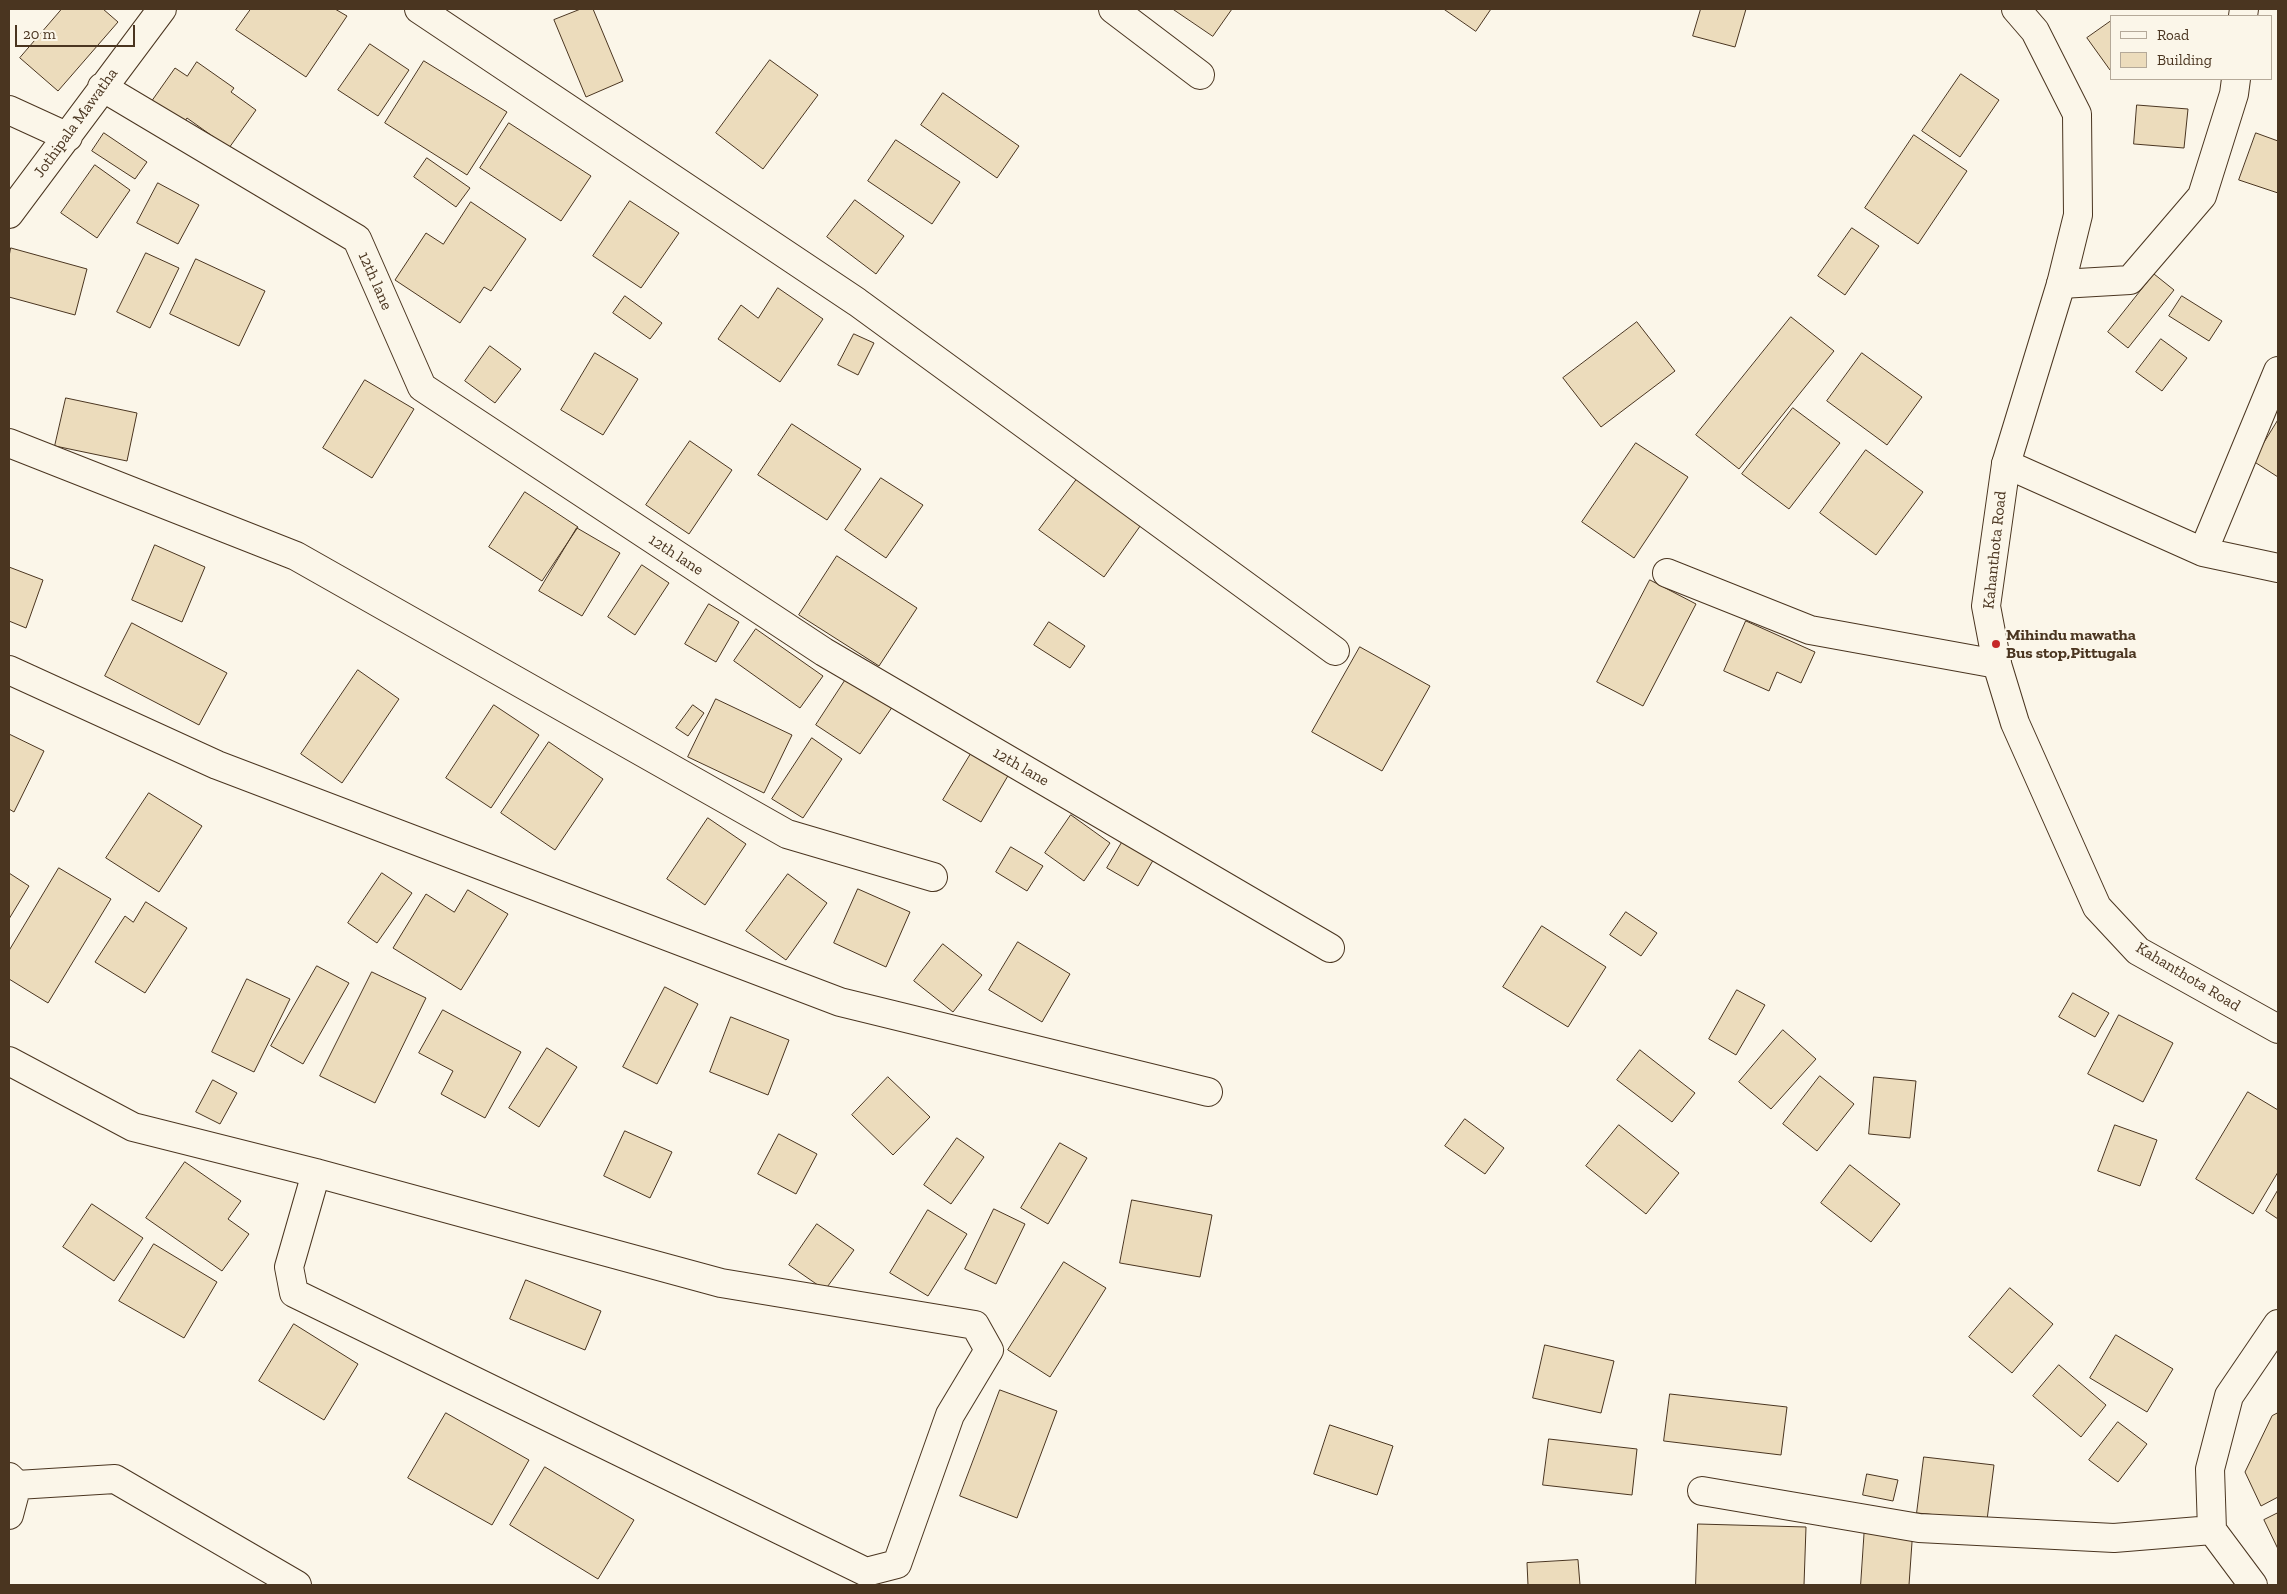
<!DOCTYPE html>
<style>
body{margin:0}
#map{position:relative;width:2287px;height:1594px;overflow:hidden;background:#fbf6e9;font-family:"Zilla Slab",serif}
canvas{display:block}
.frame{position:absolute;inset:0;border:10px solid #4a3520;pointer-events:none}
.legend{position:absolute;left:2110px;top:15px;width:162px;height:65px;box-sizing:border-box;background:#fbf6e9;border:1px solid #b4a999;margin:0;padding:6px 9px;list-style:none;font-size:15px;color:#4a3520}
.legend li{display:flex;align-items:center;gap:10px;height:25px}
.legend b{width:25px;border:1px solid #b4a999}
.scale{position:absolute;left:15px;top:25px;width:120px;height:22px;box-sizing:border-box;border:2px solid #4a3520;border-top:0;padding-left:6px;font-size:15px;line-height:18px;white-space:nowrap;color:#4a3520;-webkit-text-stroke:4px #fbf6e9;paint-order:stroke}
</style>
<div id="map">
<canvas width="2287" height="1594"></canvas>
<div class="frame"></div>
<ul class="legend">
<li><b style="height:6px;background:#fbf6e9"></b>Road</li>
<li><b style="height:14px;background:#ecdcbc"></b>Building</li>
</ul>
<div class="scale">20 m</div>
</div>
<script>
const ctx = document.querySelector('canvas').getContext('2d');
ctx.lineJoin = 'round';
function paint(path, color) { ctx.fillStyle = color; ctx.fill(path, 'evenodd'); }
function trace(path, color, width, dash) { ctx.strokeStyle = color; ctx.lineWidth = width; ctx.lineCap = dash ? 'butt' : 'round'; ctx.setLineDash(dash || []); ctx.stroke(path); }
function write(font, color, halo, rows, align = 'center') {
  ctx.font = font + ' "Zilla Slab",serif'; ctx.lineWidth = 4; ctx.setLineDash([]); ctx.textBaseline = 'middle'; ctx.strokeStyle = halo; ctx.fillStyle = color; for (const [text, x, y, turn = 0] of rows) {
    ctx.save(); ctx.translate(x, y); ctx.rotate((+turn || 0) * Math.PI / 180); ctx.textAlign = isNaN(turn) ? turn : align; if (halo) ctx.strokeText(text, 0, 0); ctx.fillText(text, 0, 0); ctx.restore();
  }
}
const building = new Path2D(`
 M62,9H103L118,22L58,91L20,58Z
 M251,9H335L347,16L306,77L236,30Z
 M581,9H593L623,81L586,97L554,20Z
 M1173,9H1232L1213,36Z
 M1444,9H1491L1476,31Z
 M1701,9H1746L1735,47L1693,36Z
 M2111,21V69L2110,70L2087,38Z
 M370,44L409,70L378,116L338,90Z
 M770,60L818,95L763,169L716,133Z
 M424,61L507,112L467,175L385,123Z
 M197,62L234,88L231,92L256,110L229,148L187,118L183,124L151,102L175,68L187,76Z
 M1961,74L1999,100L1960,157L1922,131Z
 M943,93L1019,146L997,178L921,125Z
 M2137,105L2188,109L2184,148L2134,144Z
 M509,123L591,176L561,221L480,168Z
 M104,133L147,162L135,179L92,151Z
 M2256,133L2278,141V193L2239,180Z
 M1914,135L1967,171L1918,244L1865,208Z
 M896,140L960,182L932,224L868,181Z
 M427,158L470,188L456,207L414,177Z
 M95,165L130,190L97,238L61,213Z
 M158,183L199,205L178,244L137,223Z
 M855,200L904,236L876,274L827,237Z
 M630,201L679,233L641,288L593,256Z
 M471,202L526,239L491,291L484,287L460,323L395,280L426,233L443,244Z
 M1852,228L1879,246L1845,295L1818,276Z
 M11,248L87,269L75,315L9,297V257Z
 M146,253L179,268L150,328L117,312Z
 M196,259L265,291L239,346L170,314Z
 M2154,274L2174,290L2128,348L2108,332Z
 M778,288L823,319L780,382L718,339L741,305L758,318Z
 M625,296L662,323L650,339L613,313Z
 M2182,296L2222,321L2209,341L2169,316Z
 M1791,317L1834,351L1739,469L1696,435Z
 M1637,322L1675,371L1601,427L1563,378Z
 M854,334L874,343L858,375L838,365Z
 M2161,339L2187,358L2162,391L2136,372Z
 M490,346L521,369L495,403L465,381Z
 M595,353L638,379L603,435L561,410Z
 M1862,353L1922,397L1887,445L1827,401Z
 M365,380L414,409L372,478L323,448Z
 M66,398L137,413L127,461L55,446Z
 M1793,408L1840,443L1789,509L1742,474Z
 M2278,420V477L2253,461Z
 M792,424L861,469L827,520L758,475Z
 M690,441L732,470L689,534L646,505Z
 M1636,443L1688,477L1634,558L1582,522Z
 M1866,450L1923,492L1876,555L1820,513Z
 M1080,475L1143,522L1104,577L1039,530Z
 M881,478L923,505L886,558L845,530Z
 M525,492L578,527L542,581L489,547Z
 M577,528L620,553L582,616L539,591Z
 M155,545L205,567L182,622L132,600Z
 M837,556L917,608L879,666L799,615Z
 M642,565L669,583L635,635L608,617Z
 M9,567L43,580L26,628L9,621Z
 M1650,580L1696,604L1643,706L1597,682Z
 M709,604L739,622L716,662L685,644Z
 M1746,621L1815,652L1801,683L1777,672L1769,691L1724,671Z
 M1049,622L1085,646L1070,668L1034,645Z
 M132,623L227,673L199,725L105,676Z
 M756,629L823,676L800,708L734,661Z
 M1360,647L1430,686L1382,771L1312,732Z
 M358,670L399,699L342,783L301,754Z
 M848,676L893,706L860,754L816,725Z
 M716,699L792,735L764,793L688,757Z
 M494,705L539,735L491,808L446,778Z
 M693,705L704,713L688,736L676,728Z
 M9,734L44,751L14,812L9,809Z
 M812,738L842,759L803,818L772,799Z
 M549,742L603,779L555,850L501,813Z
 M972,752L1009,774L981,822L943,800Z
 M149,793L202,826L159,892L106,858Z
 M1071,815L1110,843L1084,881L1045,853Z
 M708,818L746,844L705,905L667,879Z
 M1124,839L1155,857L1138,886L1107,868Z
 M1011,847L1043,866L1027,891L996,872Z
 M59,868L111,899L48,1003L9,979V951Z
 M9,873L29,886L9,919Z
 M382,873L412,893L377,943L348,923Z
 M788,874L827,903L786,960L746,931Z
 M858,889L910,912L886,967L834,943Z
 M468,890L508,914L461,990L393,948L426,894L454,912Z
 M146,902L187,928L145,993L95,962L125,916L133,922Z
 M1626,912L1657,933L1641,956L1610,935Z
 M1542,926L1606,967L1568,1027L1503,987Z
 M1018,942L1070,974L1042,1022L989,990Z
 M943,944L982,975L953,1012L914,981Z
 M317,966L349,983L303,1064L271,1046Z
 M372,972L426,998L375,1103L320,1076Z
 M247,979L290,999L254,1072L212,1052Z
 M665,987L698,1004L657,1084L623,1067Z
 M1737,990L1765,1005L1736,1055L1709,1039Z
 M2073,993L2109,1013L2095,1037L2059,1017Z
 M443,1010L521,1052L485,1118L441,1094L453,1071L419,1053Z
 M2119,1015L2173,1043L2143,1102L2088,1074Z
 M731,1017L789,1040L768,1095L710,1072Z
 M1783,1030L1816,1059L1771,1109L1739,1082Z
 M547,1048L577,1067L539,1127L509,1108Z
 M1640,1050L1695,1093L1672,1122L1617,1080Z
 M1820,1076L1854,1104L1817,1151L1783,1124Z
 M888,1077L930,1117L893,1155L852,1115Z
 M1874,1077L1916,1081L1910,1138L1869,1134Z
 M213,1080L237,1093L220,1124L196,1112Z
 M2248,1092L2278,1110V1172L2253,1214L2196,1179Z
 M1465,1119L1504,1148L1485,1174L1445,1146Z
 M1619,1125L1679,1173L1646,1214L1586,1166Z
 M2115,1125L2157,1140L2140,1186L2098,1171Z
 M625,1131L672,1152L650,1198L604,1176Z
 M779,1134L817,1154L796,1194L758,1174Z
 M957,1138L984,1157L951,1204L924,1185Z
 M1060,1143L1087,1158L1048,1224L1021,1208Z
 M185,1162L241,1201L228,1219L249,1234L222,1271L146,1218Z
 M1850,1165L1900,1204L1871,1242L1821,1203Z
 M2278,1190V1219L2266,1211Z
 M1132,1200L1212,1215L1200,1277L1120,1263Z
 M92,1204L143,1238L114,1281L63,1247Z
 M994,1209L1025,1224L996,1284L965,1269Z
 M928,1210L967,1234L928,1296L890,1273Z
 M817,1224L854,1250L825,1290L789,1265Z
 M154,1244L217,1282L184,1338L119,1301Z
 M1064,1262L1106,1288L1050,1377L1008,1350Z
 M526,1280L601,1311L585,1350L510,1319Z
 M2010,1288L2053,1324L2012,1373L1969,1337Z
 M294,1324L358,1364L324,1420L259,1381Z
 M2116,1335L2173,1369L2147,1412L2090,1378Z
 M1545,1345L1614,1361L1601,1413L1533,1398Z
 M2059,1365L2106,1405L2081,1437L2033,1396Z
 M1000,1390L1057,1411L1017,1518L960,1496Z
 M1670,1394L1787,1407L1781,1455L1664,1441Z
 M446,1413L529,1460L492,1525L408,1478Z
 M2278,1413V1497L2261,1506L2245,1472L2272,1416Z
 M2118,1422L2147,1444L2118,1482L2089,1460Z
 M1330,1425L1393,1446L1377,1495L1314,1474Z
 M1549,1439L1637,1449L1632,1495L1543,1485Z
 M1924,1457L1994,1465L1987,1520L1917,1513Z
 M545,1467L634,1520L598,1579L510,1525Z
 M1867,1474L1898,1480L1893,1501L1863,1495Z
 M2278,1513V1549L2264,1520Z
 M1698,1524L1806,1527L1804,1585H1696Z
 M1865,1525L1913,1528L1909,1585H1861Z
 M1578,1560L1580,1585H1528L1527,1563Z`);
paint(building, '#ecdcbc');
trace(building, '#4a3520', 1);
const minor = new Path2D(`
 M419,9L857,302L1335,651
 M1113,9L1200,75
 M2243,16L2244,9
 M102,87L357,239L422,387L824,652L1330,948
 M9,110L68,137
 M9,214L162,9
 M2061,284L2130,280L2202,196L2234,94L2236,79
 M9,443L296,556L787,834L933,877
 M2006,464L2203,552L2278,568
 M2203,552L2278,371
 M1667,573L1810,630L1997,664
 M9,670L217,765L840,1002L1208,1092
 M9,1061L133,1127L316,1173L721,1283L975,1325L989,1350L950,1415L897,1564L866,1572L294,1293L289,1267L316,1173
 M9,1477L17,1485L9,1515
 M17,1485L115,1479L297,1585
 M1702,1491L1919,1528L2114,1538L2212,1530
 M2253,1585L2212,1530L2210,1469L2229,1396L2278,1324`);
const major = new Path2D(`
 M2016,9L2035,31L2077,114L2078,215L2061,284L2006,464L1986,606L1997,664L2015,723L2097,907L2138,951L2278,1029`);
trace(minor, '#4a3520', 30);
trace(major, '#4a3520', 30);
trace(minor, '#fbf6e9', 28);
trace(major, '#fbf6e9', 28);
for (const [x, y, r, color] of [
 [1996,644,5,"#c62828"]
]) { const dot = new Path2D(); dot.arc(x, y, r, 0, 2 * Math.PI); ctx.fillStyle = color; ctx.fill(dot); trace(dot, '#fbf6e9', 2); }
write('16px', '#4a3520', '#fbf6e9', [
 ["Jothipala Mawatha",76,123,-54],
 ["12th lane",375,281,66],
 ["Kahanthota Road",1995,550,-84],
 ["12th lane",676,555,33],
 ["12th lane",1021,767,30],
 ["Kahanthota Road",2188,977,31]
]);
write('bold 16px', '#4a3520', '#fbf6e9', [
 ["Mihindu mawatha",2006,635],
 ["Bus stop,Pittugala",2006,653]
], 'left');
</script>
